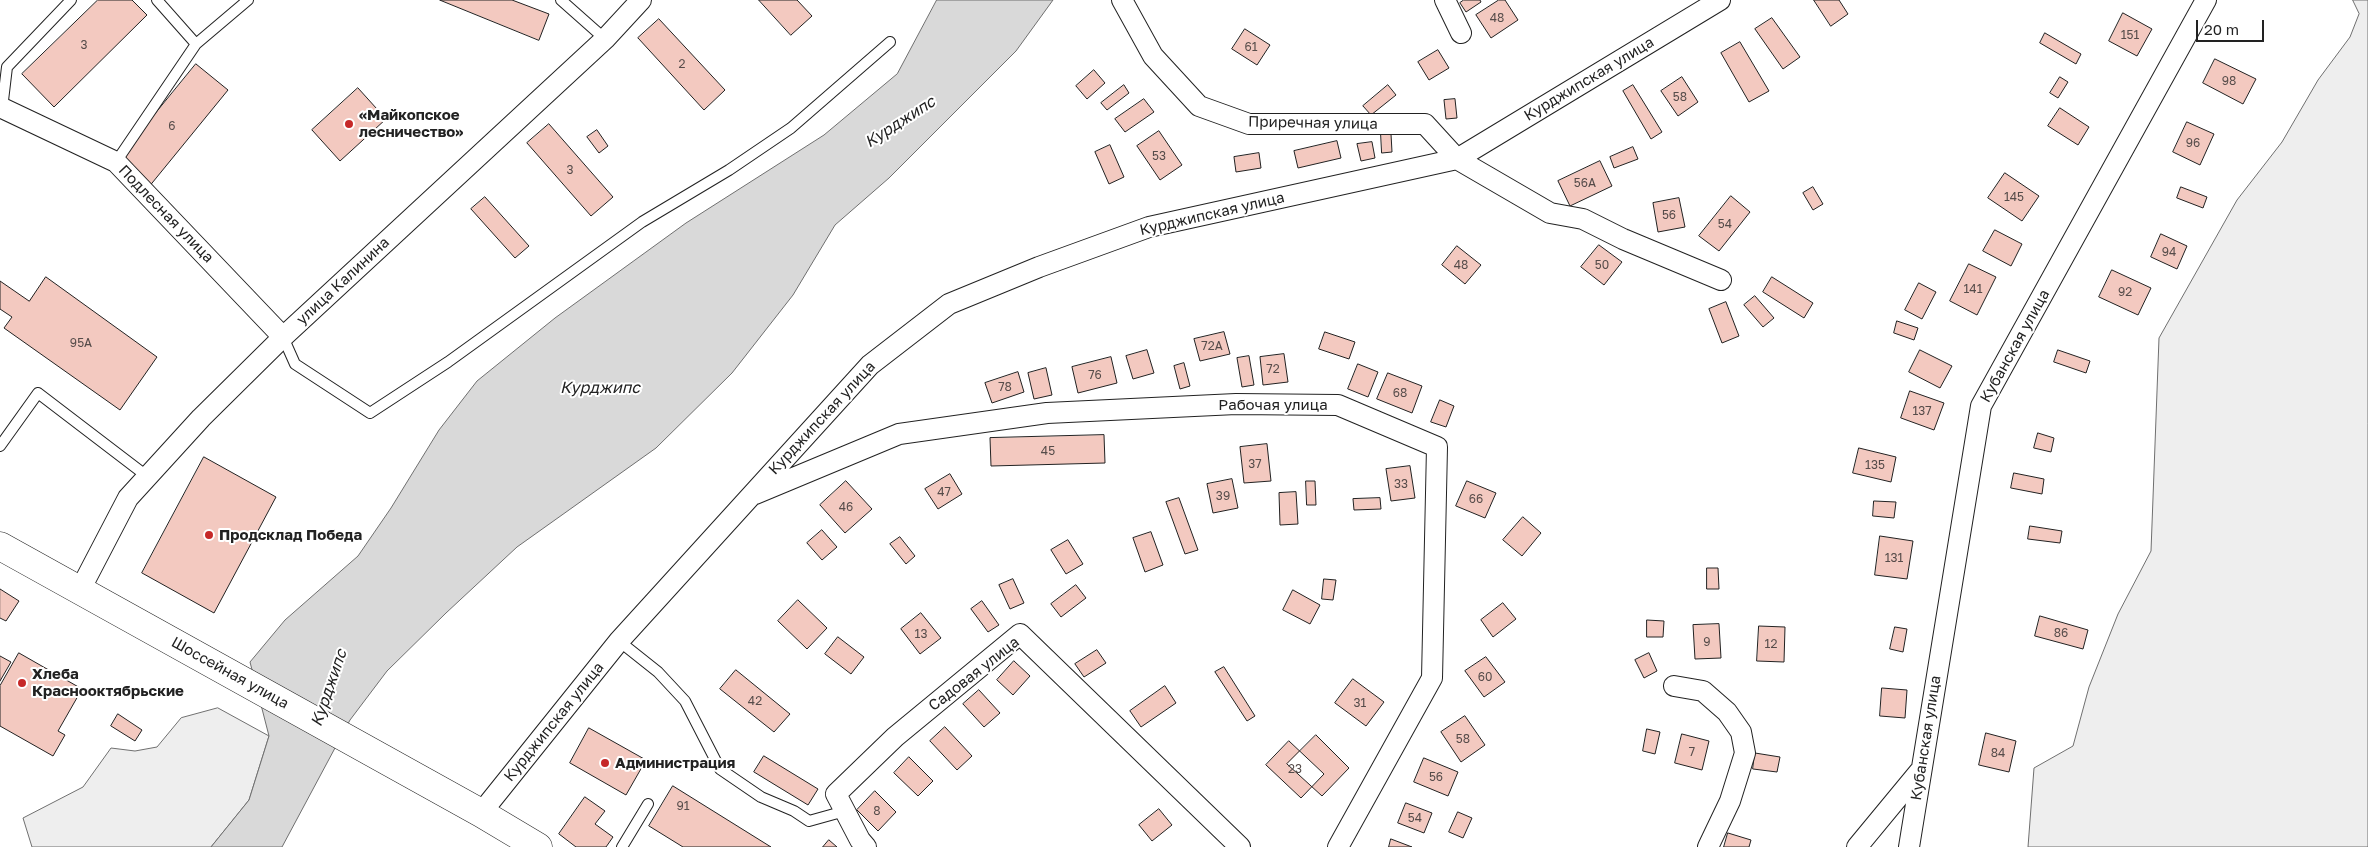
<!DOCTYPE html>
<meta charset="utf-8">
<style>
body{margin:0}
#map{position:relative;width:2368px;height:847px;overflow:hidden;background:#fff;font-family:"Golos Text",sans-serif}
canvas{display:block}
.scale{position:absolute;left:2196px;top:20px;width:68px;height:22px;box-sizing:border-box;border:2px solid #222;border-top:0;padding-left:6px;font-size:15px;line-height:18px;white-space:nowrap;color:#222;-webkit-text-stroke:4px #fff;paint-order:stroke}
</style>
<div id="map">
<canvas width="2368" height="847"></canvas>
<div class="scale">20 m</div>
</div>
<script>
const ctx = document.querySelector('canvas').getContext('2d');
ctx.lineJoin = 'round';
function paint(path, color) { ctx.fillStyle = color; ctx.fill(path, 'evenodd'); }
function trace(path, color, width, dash) { ctx.strokeStyle = color; ctx.lineWidth = width; ctx.lineCap = dash ? 'butt' : 'round'; ctx.setLineDash(dash || []); ctx.stroke(path); }
function write(font, color, halo, rows, align = 'center') {
  ctx.font = font + ' "Golos Text",sans-serif'; ctx.lineWidth = 4; ctx.setLineDash([]); ctx.textBaseline = 'middle'; ctx.strokeStyle = halo; ctx.fillStyle = color; for (const [text, x, y, turn = 0] of rows) {
    ctx.save(); ctx.translate(x, y); ctx.rotate((+turn || 0) * Math.PI / 180); ctx.textAlign = isNaN(turn) ? turn : align; if (halo) ctx.strokeText(text, 0, 0); ctx.fillText(text, 0, 0); ctx.restore();
  }
}
const green = new Path2D(`
 M2353,0H2368V847H2028L2034,768L2073,746L2089,687L2118,614L2151,551L2159,338L2237,200L2282,142L2318,80L2350,37L2359,14Z
 M218,708L269,736L249,800L211,847H32L23,818L83,787L111,748L135,751L157,747L181,718Z`);
paint(green, '#eee');
trace(green, '#6f6f6f', 1);
const water = new Path2D(`
 M937,0H1053L1016,51L889,178L835,225L793,295L732,373L656,448L517,547L446,613L387,671L350,720L282,847H211L249,800L269,736L250,662L285,620L358,556L391,508L439,430L477,381L555,318L686,223L824,135L897,74Z`);
paint(water, '#d9d9d9');
trace(water, '#6f6f6f', 1);
const building = new Path2D(`
 M98,0H132L147,15L54,107L22,74Z
 M440,0H512L549,14L539,40Z
 M759,0H797L812,16L791,35Z
 M1464,0H1480L1481,2L1466,12L1460,3Z
 M1499,0H1505L1518,20L1491,38L1476,15Z
 M1814,0H1839L1848,14L1831,26Z
 M2123,13L2152,29L2137,56L2109,41Z
 M1772,18L1800,57L1783,69L1755,29Z
 M659,19L725,90L704,110L638,38Z
 M1245,29L1270,45L1257,65L1232,49Z
 M2045,33L2081,54L2076,64L2040,43Z
 M1740,42L1769,91L1749,102L1721,53Z
 M1438,50L1449,68L1429,80L1418,62Z
 M2215,59L2256,79L2243,104L2203,83Z
 M196,64L228,90L148,188L116,162Z
 M1094,70L1105,83L1087,99L1076,86Z
 M1682,77L1698,102L1678,116L1661,91Z
 M2060,77L2068,82L2058,98L2050,93Z
 M1124,85L1129,93L1107,110L1101,103Z
 M1388,85L1396,95L1371,115L1363,106Z
 M1633,85L1662,132L1651,139L1623,91Z
 M358,88L386,119L340,161L312,130Z
 M1144,99L1154,112L1125,132L1115,119Z
 M1455,99L1457,118L1446,119L1444,100Z
 M2060,108L2089,127L2078,145L2048,126Z
 M2187,122L2214,134L2200,165L2173,152Z
 M549,124L613,197L591,216L527,143Z
 M597,130L608,146L599,153L587,137Z
 M1159,131L1182,165L1160,180L1137,146Z
 M1381,134H1391L1392,152L1382,153Z
 M1337,141L1341,158L1298,168L1294,151Z
 M1372,142L1375,158L1361,161L1357,144Z
 M1110,145L1124,177L1109,184L1095,152Z
 M1633,147L1638,159L1614,168L1610,157Z
 M1259,153L1261,168L1236,172L1234,157Z
 M1600,161L1612,186L1570,206L1558,181Z
 M2005,173L2039,196L2022,221L1988,198Z
 M1813,187L1823,204L1813,210L1803,193Z
 M2181,187L2207,197L2203,208L2177,198Z
 M1731,196L1750,212L1719,251L1699,236Z
 M485,197L529,246L515,258L471,209Z
 M1679,198L1685,227L1658,232L1653,203Z
 M1995,230L2022,244L2011,266L1983,251Z
 M2161,234L2187,246L2177,269L2151,257Z
 M1599,245L1622,262L1604,285L1581,267Z
 M1457,246L1481,265L1465,284L1442,265Z
 M1969,264L1996,277L1977,315L1950,301Z
 M2112,270L2151,288L2138,315L2099,297Z
 M46,277L157,357L120,410L4,328L12,317L0,309V281L29,301Z
 M1772,277L1813,303L1804,318L1763,292Z
 M1919,283L1936,292L1922,319L1905,310Z
 M1755,296L1774,318L1763,327L1744,305Z
 M1726,302L1739,336L1722,343L1709,309Z
 M1897,321L1918,328L1914,340L1894,333Z
 M1224,332L1230,354L1200,361L1194,339Z
 M1325,332L1355,342L1349,359L1319,349Z
 M1147,350L1154,373L1133,379L1126,356Z
 M1920,350L1952,366L1940,388L1909,372Z
 M2058,350L2090,361L2086,373L2054,362Z
 M1284,354L1288,382L1263,385L1260,357Z
 M1249,356L1254,385L1242,387L1237,358Z
 M1111,357L1117,383L1078,393L1072,367Z
 M1184,363L1190,386L1180,389L1174,366Z
 M1358,364L1378,372L1368,397L1348,389Z
 M1046,368L1052,395L1034,399L1028,373Z
 M1018,372L1024,392L992,403L985,383Z
 M1388,373L1422,386L1412,413L1377,399Z
 M1910,391L1944,403L1934,430L1901,418Z
 M1440,400L1454,406L1446,427L1431,422Z
 M2038,433L2054,438L2051,452L2034,448Z
 M1104,435L1105,463L991,466L990,438Z
 M1267,444L1271,481L1244,483L1240,447Z
 M1859,448L1896,457L1891,482L1853,473Z
 M204,457L276,497L214,613L142,573Z
 M1410,466L1415,498L1391,501L1386,469Z
 M2014,473L2044,479L2042,494L2011,488Z
 M950,474L962,494L938,509L925,489Z
 M1232,479L1238,508L1213,513L1207,484Z
 M846,481L872,509L845,533L820,505Z
 M1306,481H1315L1316,505H1307Z
 M1467,481L1496,493L1485,518L1456,506Z
 M1296,492L1298,524L1280,525L1279,493Z
 M1179,498L1198,550L1185,554L1166,502Z
 M1380,498L1381,509L1354,510L1353,499Z
 M1874,501L1896,502L1894,518L1873,516Z
 M1523,517L1541,533L1522,556L1503,540Z
 M2030,526L2062,531L2060,543L2028,539Z
 M822,530L837,547L822,560L807,543Z
 M1151,532L1163,565L1145,572L1133,538Z
 M1880,536L1913,541L1907,579L1875,575Z
 M900,537L915,556L906,564L890,544Z
 M1068,540L1083,564L1066,574L1051,550Z
 M1707,568H1718L1719,589H1707Z
 M1013,579L1024,603L1010,609L999,585Z
 M1324,579L1336,580L1333,600L1322,599Z
 M1076,585L1086,598L1061,617L1051,604Z
 M0,589L19,601L6,621L0,618Z
 M1293,590L1320,605L1310,624L1283,610Z
 M798,600L827,628L807,649L778,621Z
 M982,601L999,625L988,632L971,609Z
 M1503,603L1516,619L1493,637L1481,620Z
 M921,613L941,638L920,654L901,629Z
 M2040,616L2088,630L2083,649L2035,636Z
 M1647,620L1664,621L1663,637H1647Z
 M1719,624L1721,658L1695,659L1693,625Z
 M1759,626L1785,627L1784,662L1757,661Z
 M1895,627L1907,629L1903,652L1890,649Z
 M838,637L864,657L851,674L825,654Z
 M1097,650L1106,663L1084,677L1075,664Z
 M19,653L82,689L58,731L65,735L53,756L0,726V686Z
 M1649,653L1657,671L1644,678L1635,660Z
 M0,656L11,662L0,681Z
 M1486,657L1505,682L1484,697L1465,671Z
 M1014,661L1030,676L1013,695L997,680Z
 M1224,667L1255,716L1247,721L1215,672Z
 M736,670L790,714L774,732L720,689Z
 M1353,679L1384,702L1366,726L1335,703Z
 M1165,686L1176,703L1141,727L1130,711Z
 M1882,688L1907,690L1905,718L1880,716Z
 M979,690L1000,713L984,727L963,704Z
 M118,714L142,730L135,741L111,726Z
 M1465,716L1485,745L1461,762L1441,732Z
 M945,727L972,756L957,770L930,741Z
 M589,728L646,760L626,795L570,763Z
 M1647,729L1660,732L1655,754L1643,751Z
 M1986,733L2016,741L2009,772L1979,765Z
 M1682,734L1709,741L1702,770L1675,763Z
 M1316,735L1349,768L1322,796L1287,764Z
 M1289,741L1324,774L1301,798L1266,765Z
 M1755,753L1780,757L1777,772L1753,769Z
 M764,756L818,789L808,805L754,772Z
 M909,757L933,781L918,796L894,773Z
 M1424,758L1458,772L1448,796L1414,782Z
 M673,786L771,847H683L649,826Z
 M875,791L896,812L878,831L857,810Z
 M585,797L605,811L595,824L613,837L606,847H576L559,834Z
 M1406,803L1432,813L1424,833L1398,823Z
 M1159,809L1172,825L1152,841L1139,825Z
 M1458,812L1472,818L1463,838L1449,832Z
 M1728,833L1751,840L1749,847H1724Z
 M1391,839L1412,847H1389Z
 M829,840L837,847H823Z`);
paint(building, '#f3c9c0');
trace(building, '#222', 1);
const lane = new Path2D(`
 M561,0L605,39
 M196,44L248,0
 M2,109L7,67L71,0
 M116,162L196,44L157,0
 M283,337L295,364L370,413L448,362L642,222L729,170L791,128L890,42
 M0,446L38,393L148,477
 M619,641L658,672L685,701L720,769L761,797L794,811L809,821L845,811
 M622,847L648,804`);
const street = new Path2D(`
 M1122,0L1153,56L1199,106L1249,124H1425L1457,159L1550,213L1583,219L1623,239L1721,280
 M1445,0L1461,33
 M0,107L116,162L283,337
 M755,494L899,434L1047,413L1236,404L1338,405L1437,447L1432,678L1338,847
 M80,590L128,498L201,418L283,337L605,39L641,0
 M1674,686L1703,691L1727,712L1741,732L1745,753L1730,801L1708,847
 M481,813L619,641L870,365L949,304L1039,267L1149,227L1457,159L1720,0
 M866,847L860,840L836,794L895,737L1020,634L1240,847
 M1857,847L1919,772
 M1909,847L1981,406L2206,0`);
const primary = new Path2D(`
 M0,546L481,813L538,847`);
trace(lane, '#222', 12);
trace(street, '#222', 22);
trace(primary, '#222', 29);
trace(lane, '#fff', 10);
trace(street, '#fff', 20);
trace(primary, '#fff', 28);
for (const [x, y, r, color] of [
 [349,124,5,"#c62828"],
 [209,535,5,"#c62828"],
 [22,683,5,"#c62828"],
 [605,763,5,"#c62828"]
]) { const dot = new Path2D(); dot.arc(x, y, r, 0, 2 * Math.PI); ctx.fillStyle = color; ctx.fill(dot); trace(dot, '#fff', 2); }
write('12px', '#564c4a', null, [
 ["48",1497,18],
 ["151",2130,35],
 ["3",84,45],
 ["61",1251,47],
 ["2",682,64],
 ["98",2229,81],
 ["58",1680,97],
 ["6",172,126],
 ["96",2193,143],
 ["53",1159,156],
 ["3",570,170],
 ["56А",1585,183],
 ["145",2014,197],
 ["56",1669,215],
 ["54",1725,224],
 ["94",2169,252],
 ["48",1461,265],
 ["50",1602,265],
 ["141",1973,289],
 ["92",2125,292],
 ["95А",81,343],
 ["72А",1212,346],
 ["72",1273,369],
 ["76",1095,375],
 ["78",1005,387],
 ["68",1400,393],
 ["137",1922,411],
 ["45",1048,451],
 ["37",1255,464],
 ["135",1875,465],
 ["33",1401,484],
 ["47",944,492],
 ["39",1223,496],
 ["66",1476,499],
 ["46",846,507],
 ["131",1894,558],
 ["86",2061,633],
 ["13",921,634],
 ["9",1707,642],
 ["12",1771,644],
 ["60",1485,677],
 ["42",755,701],
 ["31",1360,703],
 ["58",1463,739],
 ["7",1692,752],
 ["84",1998,753],
 ["23",1295,769],
 ["56",1436,777],
 ["91",683,806],
 ["8",877,811],
 ["54",1415,818]
]);
write('15px', '#222', '#fff', [
 ["Курджипская улица",1589,79,-31],
 ["Приречная улица",1313,123,1],
 ["Подлесная улица",166,214,46],
 ["Курджипская улица",1212,214,-13],
 ["улица Калинина",343,281,-43],
 ["Кубанская улица",2015,346,-61],
 ["Рабочая улица",1273,405],
 ["Курджипская улица",822,418,-47],
 ["Шоссейная улица",230,673,29],
 ["Садовая улица",974,674,-38],
 ["Курджипская улица",554,722,-51],
 ["Кубанская улица",1926,738,-81]
]);
write('bold 15px', '#222', '#fff', [
 ["«Майкопское",359,115],
 ["лесничество»",359,132],
 ["Продсклад Победа",219,535],
 ["Хлеба",32,674],
 ["Краснооктябрьские",32,691],
 ["Администрация",615,763]
], 'left');
write('italic 16px', '#222', '#fff', [
 ["Курджипс",900,122,-33],
 ["Курджипс",600,388],
 ["Курджипс",329,688,-71]
]);
</script>
